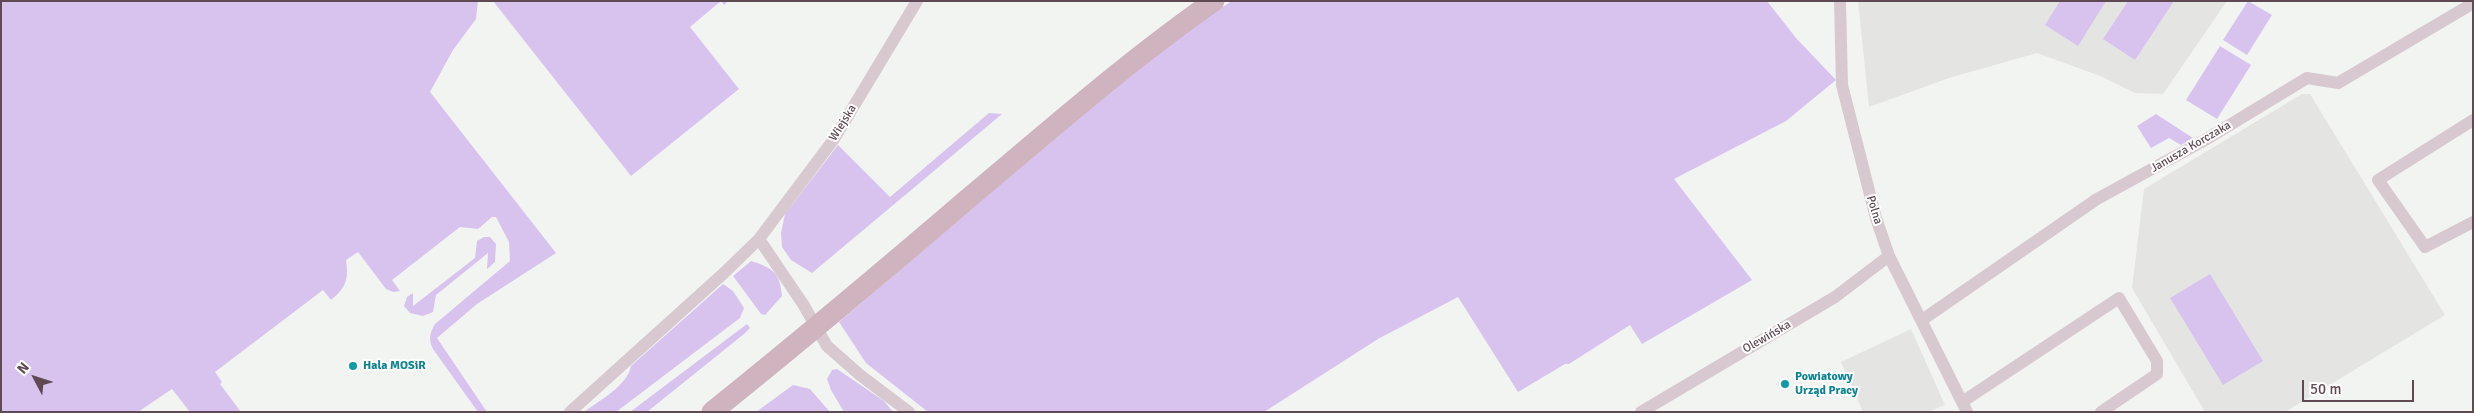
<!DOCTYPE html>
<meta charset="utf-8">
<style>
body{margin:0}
#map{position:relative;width:2474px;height:413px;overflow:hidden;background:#f2f4f2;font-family:Signika,sans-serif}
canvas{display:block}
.frame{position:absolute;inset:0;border:2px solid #5f4a53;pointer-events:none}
.north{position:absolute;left:10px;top:353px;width:50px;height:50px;-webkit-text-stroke:4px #fff;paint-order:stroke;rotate:310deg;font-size:14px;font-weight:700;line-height:20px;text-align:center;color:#5f4a53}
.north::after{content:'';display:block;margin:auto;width:18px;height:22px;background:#5f4a53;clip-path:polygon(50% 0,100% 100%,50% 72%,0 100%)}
.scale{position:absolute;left:2302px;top:380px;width:112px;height:22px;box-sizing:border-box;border:2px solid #5f4a53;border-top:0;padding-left:6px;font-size:15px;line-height:18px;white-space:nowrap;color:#5f4a53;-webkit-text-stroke:4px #fff;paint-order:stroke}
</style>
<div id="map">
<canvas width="2474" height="413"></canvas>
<div class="frame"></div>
<div class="north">N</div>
<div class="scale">50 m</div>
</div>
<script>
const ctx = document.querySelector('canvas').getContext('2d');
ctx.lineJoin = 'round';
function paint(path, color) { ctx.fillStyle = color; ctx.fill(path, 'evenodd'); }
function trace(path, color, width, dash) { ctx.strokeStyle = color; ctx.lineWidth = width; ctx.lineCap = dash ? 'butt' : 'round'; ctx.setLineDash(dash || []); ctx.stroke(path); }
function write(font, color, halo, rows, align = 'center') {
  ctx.font = font + ' Signika,sans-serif'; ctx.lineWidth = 4; ctx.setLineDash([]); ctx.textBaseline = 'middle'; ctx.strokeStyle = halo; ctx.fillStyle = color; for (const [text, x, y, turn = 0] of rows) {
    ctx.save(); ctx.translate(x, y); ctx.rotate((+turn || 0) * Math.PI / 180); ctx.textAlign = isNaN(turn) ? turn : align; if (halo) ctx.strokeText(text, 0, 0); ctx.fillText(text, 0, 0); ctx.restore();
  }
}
paint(new Path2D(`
 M1858,1H2227L2163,94L2135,93L2100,76L2037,53L1949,78L1869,107Z
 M2302,94H2310L2445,315L2285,412H2205L2132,288L2144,189Z
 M1911,329L1945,405L1928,412H1863L1841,362Z`), '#e4e5e3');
paint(new Path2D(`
 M1,1H478L476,19L453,50L430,92L556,253L477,304L437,338L487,412H478L433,349C428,339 430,333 435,324L510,261L509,242L496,217H492L478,229L460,227L392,280L400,291L393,292L386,289L358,252L346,260C349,279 346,288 331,300L323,290L215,372L222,382L220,384L241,412H190L172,389L138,412H1Z
 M493,1H728L724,5L721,1L690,27L739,89L631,176Z
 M1232,1H1767L1796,38L1836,80L1786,121L1674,179L1752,280L1642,344L1630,325L1569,364H1565L1518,392L1458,297L1378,339L1264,412H928L866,363L839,322L1173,38Z
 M2060,1H2106L2078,46L2045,25Z
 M2128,1H2174L2135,60L2103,39Z
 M2248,1L2272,15L2247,55L2223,40Z
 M2220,46L2251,65L2217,119L2186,100Z
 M989,113L1002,114L812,273L791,260L782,247L781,233L785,214L838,145L890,197Z
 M2156,114L2193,138L2181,145L2169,138L2151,148L2137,126Z
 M484,237H490L496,244L495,262L487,269L488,253L436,295L433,312L423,316L410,313L404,306L407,297L413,293V306L475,258L477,241Z
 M751,261C773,268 780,273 782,296L765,315L761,314L733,276Z
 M2210,274L2263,361L2223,385L2170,298Z
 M723,284L733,291L744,308L740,318L616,412H584C600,400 627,386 631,366Z
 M747,324L750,328L744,334L647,412H630Z
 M837,369L884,401L893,412H844L831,390L827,379L832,370Z
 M793,385L810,389L830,412H756Z`), '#d8c3ef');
trace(new Path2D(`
 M1840,1L1842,85L1876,218L1889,256L1967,412
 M2473,120L2378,180L2425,247L2473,222
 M759,239L803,304L827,346L860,375L909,412
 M1922,320L2097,199L2205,140L2307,78L2338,83L2470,5
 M1962,402L2119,298L2157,361V374L2101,412
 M570,412L724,273L759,239L834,139L917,1
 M1641,412L1835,297L1889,256`), '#d8c9d0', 12);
trace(new Path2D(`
 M712,412C799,342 885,270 970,197C1050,130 1128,61 1214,1`), '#cfb3bf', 21);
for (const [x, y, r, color] of [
 [353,366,5,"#0f9aa8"],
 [1785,384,5,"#0f9aa8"]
]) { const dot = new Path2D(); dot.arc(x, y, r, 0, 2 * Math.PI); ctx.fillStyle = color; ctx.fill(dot); trace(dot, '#fff', 2); }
write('12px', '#5f4a53', '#fff', [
 ["Wiejska",843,123,-58],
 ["Janusza Korczaka",2191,147,-30],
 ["Polna",1874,210,73],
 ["Olewińska",1767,337,-30]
]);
write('bold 12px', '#0d838f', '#fff', [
 ["Hala MOSiR",363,366],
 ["Powiatowy",1795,377],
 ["Urząd Pracy",1795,391]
], 'left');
</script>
